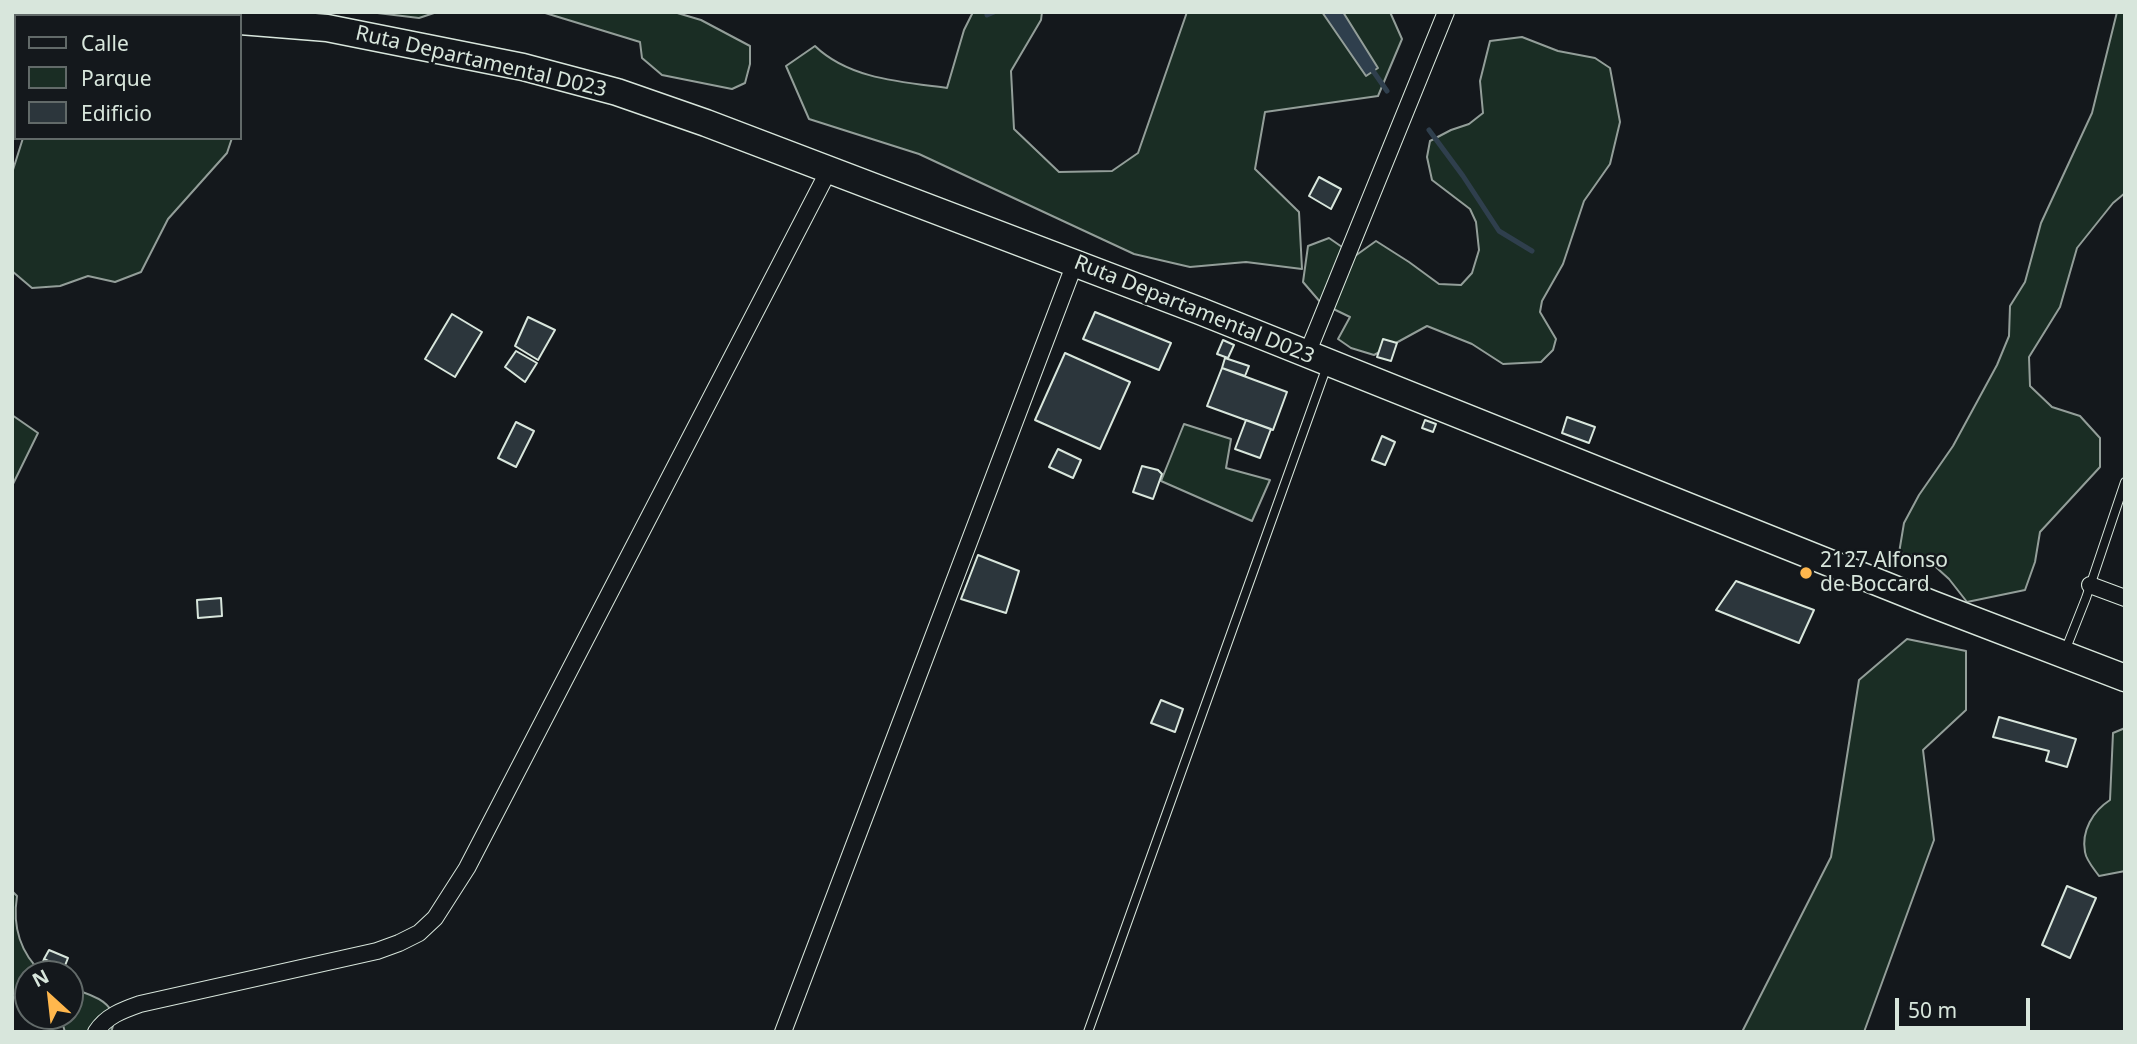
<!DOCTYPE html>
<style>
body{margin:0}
#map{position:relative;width:2137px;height:1044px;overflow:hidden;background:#14181c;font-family:"Noto Sans",sans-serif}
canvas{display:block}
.frame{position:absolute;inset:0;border:14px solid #d8e6dc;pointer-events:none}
.legend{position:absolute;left:14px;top:14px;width:228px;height:126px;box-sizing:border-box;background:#14181c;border:2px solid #626a69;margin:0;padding:9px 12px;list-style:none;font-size:21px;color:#d8e6dc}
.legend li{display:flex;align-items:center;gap:14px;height:35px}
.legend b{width:35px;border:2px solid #626a69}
.north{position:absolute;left:14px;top:960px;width:70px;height:70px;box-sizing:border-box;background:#14181c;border:2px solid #626a69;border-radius:50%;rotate:333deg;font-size:19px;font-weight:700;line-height:28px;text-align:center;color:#d8e6dc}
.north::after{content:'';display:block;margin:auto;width:24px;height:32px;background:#ffb74d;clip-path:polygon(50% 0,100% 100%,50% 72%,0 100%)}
.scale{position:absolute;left:1895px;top:998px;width:135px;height:32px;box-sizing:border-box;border:4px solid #d8e6dc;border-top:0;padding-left:9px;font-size:21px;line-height:24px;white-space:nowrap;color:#d8e6dc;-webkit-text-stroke:5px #14181c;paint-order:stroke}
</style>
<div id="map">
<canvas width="2137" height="1044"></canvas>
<div class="frame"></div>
<ul class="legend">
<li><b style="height:9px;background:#14181c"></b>Calle</li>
<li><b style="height:19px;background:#1a2d24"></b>Parque</li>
<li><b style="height:19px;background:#2c363c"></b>Edificio</li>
</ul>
<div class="north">N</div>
<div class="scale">50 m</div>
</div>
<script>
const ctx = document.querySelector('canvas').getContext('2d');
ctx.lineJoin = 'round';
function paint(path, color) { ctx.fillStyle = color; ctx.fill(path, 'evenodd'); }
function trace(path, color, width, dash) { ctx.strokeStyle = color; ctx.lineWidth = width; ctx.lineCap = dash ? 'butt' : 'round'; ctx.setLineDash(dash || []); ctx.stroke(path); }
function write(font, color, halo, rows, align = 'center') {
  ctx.font = font + ' "Noto Sans",sans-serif'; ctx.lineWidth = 5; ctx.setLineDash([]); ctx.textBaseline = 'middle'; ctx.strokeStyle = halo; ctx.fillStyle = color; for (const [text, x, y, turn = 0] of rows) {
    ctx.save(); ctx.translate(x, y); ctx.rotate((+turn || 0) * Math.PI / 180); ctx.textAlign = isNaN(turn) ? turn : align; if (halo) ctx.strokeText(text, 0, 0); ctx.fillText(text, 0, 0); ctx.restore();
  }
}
const green = new Path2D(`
 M369,12H437L419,18Z
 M542,12H674L701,20L750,46V64L745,83L732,89L662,75L642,58L640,42Z
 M973,12H1042L1041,20L1011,71L1014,129L1059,172L1112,171L1138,153L1187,12H1390L1402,39L1378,96L1265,112L1255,169L1299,212L1302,269L1246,262L1190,267L1134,254L919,154L809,119L786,66L815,46C849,79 902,82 947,88L964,30Z
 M2117,12H2125V193L2113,203L2077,248L2060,307L2029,357L2030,386L2052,407L2080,416L2100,438V467L2040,532L2035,562L2025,590L1967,602L1949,579L1927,559L1899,553L1904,523L1919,495L1953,446L1997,365L2009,336L2010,306L2025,282L2041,223L2092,113Z
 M1522,37L1558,51L1595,58L1610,68L1620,122L1610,164L1584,201L1563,264L1542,301L1540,312L1556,339L1553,350L1541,362L1503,364L1472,344L1427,326L1374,355L1351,348L1338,339L1350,317L1321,303L1303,282L1308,246L1329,238L1355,256L1376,241L1409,262L1439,284L1461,285L1472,273L1479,250L1476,222L1470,209L1432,180L1427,157L1430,141L1451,130L1469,124L1483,113L1480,81L1490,41Z
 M23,138H232L227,153L168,219L141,272L115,282L88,276L60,286L32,288L12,271V173Z
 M12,415L38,433L12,486Z
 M1184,424L1231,439L1226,468L1270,480L1252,521L1161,481Z
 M1907,639L1966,651V710L1923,750L1934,840L1864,1032H1742L1831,857L1859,680Z
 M2125,728V871L2099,876C2094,869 2086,860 2085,852C2081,831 2093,811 2110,800L2113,733Z
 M12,891L17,896C12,928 20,953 43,974H28V1014L19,1000L12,996Z
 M70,988C90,994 123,1003 111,1032H65L62,1022L54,1026L31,1020L29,1016H70Z`);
paint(green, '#1a2d24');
trace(green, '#939e99', 2);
const water = new Path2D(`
 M1322,12H1343L1378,68L1366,76Z`);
paint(water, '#2f3f4d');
trace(water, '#939e99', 2);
trace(new Path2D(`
 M987,15L994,12
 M1371,68L1387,91
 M1429,130L1463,176L1499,231L1532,251`), '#2f3f4d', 5);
const building = new Path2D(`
 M1319,177L1341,189L1331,209L1309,196Z
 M1095,312L1171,343L1159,370L1083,339Z
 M452,314L482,332L455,377L425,359Z
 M528,317L555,330L538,360L515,346Z
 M1383,339L1397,343L1391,361L1377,357Z
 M1223,340L1234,345L1228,358L1217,354Z
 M516,351L537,363L525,382L505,367Z
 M1065,353L1130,382L1100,449L1035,420Z
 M1225,358L1249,366L1245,376L1222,368Z
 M1222,368L1287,392L1273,430L1207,406Z
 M1567,417L1595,427L1589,443L1562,433Z
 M1246,420L1271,429L1260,458L1235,449Z
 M1425,420L1436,424L1433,432L1422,428Z
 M516,422L534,431L516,467L498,458Z
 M1382,436L1395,442L1385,465L1372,460Z
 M1058,449L1081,460L1073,478L1049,467Z
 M1142,466L1158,470L1162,474L1153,499L1133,492Z
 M978,555L1019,571L1006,613L961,599Z
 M1736,581L1814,610L1799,643L1716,610Z
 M221,598L222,616L198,618L197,600Z
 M1161,700L1183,709L1175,732L1151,723Z
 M1999,717L2076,739L2067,767L2046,761L2049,751L1993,737Z
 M2067,886L2096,898L2070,958L2042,945Z
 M49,950L68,958L64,968L44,959Z
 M44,959L55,964L51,974L40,969Z`);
paint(building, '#2c363c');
trace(building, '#d8e6dc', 2);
const service = new Path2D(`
 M2065,651L2086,598L2125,482
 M1088,1032L1327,366`);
const minor = new Path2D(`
 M1307,354L1446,12
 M2090,585L2125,598
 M96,1032C106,1016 123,1010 140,1004L377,951L399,943L419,933L435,918L467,868L829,170
 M783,1032L1075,263`);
const primary = new Path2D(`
 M240,21L327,28L523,67L617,92L706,123L1200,311L1932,604L2125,678
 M12,24H16`);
trace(service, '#d8e6dc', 10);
trace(minor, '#d8e6dc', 18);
trace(primary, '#d8e6dc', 29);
trace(service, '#14181c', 8);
trace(minor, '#14181c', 16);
trace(primary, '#14181c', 26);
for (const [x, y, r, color] of [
 [1806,573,7,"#ffb74d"]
]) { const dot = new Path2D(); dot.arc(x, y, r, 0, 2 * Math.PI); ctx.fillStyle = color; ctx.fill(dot); trace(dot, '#14181c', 2.5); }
write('21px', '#d8e6dc', '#14181c', [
 ["Ruta Departamental D023",481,62,13],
 ["Ruta Departamental D023",1194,310,22]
]);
write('21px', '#d8e6dc', '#14181c', [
 ["2127 Alfonso",1820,561],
 ["de Boccard",1820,585]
], 'left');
</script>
